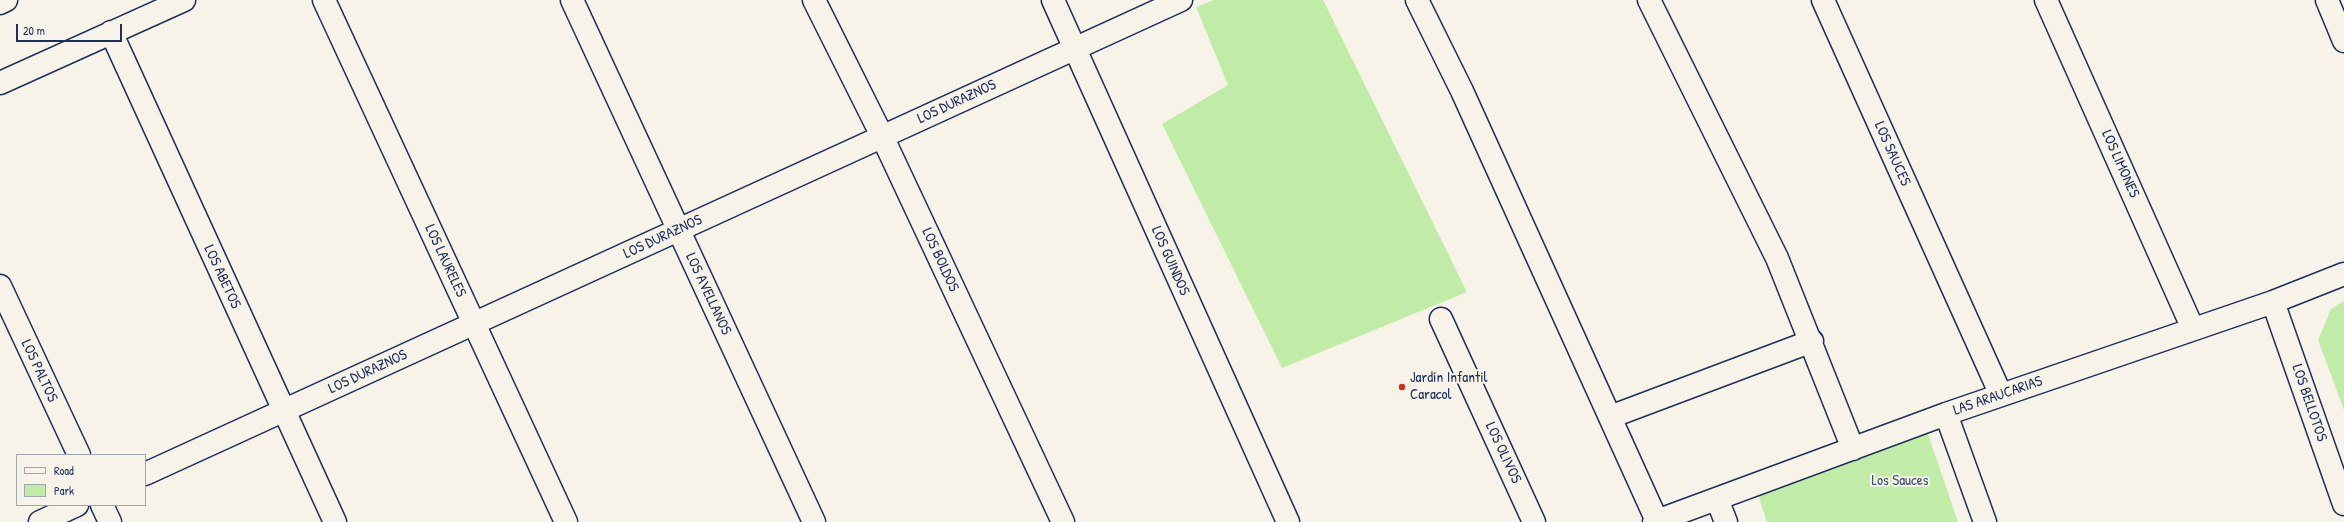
<!DOCTYPE html>
<meta charset="utf-8">
<style>
body{margin:0}
#map{position:relative;width:2344px;height:522px;overflow:hidden;background:#f7f3e8;font-family:"Patrick Hand",sans-serif}
canvas{display:block}
.legend{position:absolute;left:16px;top:454px;width:130px;height:52px;box-sizing:border-box;background:#f7f3e8;border:1px solid #9fa5b1;margin:0;padding:5px 7px;list-style:none;font-size:12px;color:#1b2f5e}
.legend li{display:flex;align-items:center;gap:8px;height:20px}
.legend b{width:20px;border:1px solid #9fa5b1}
.scale{position:absolute;left:16px;top:24px;width:106px;height:18px;box-sizing:border-box;border:2px solid #1b2f5e;border-top:0;padding-left:5px;font-size:12px;line-height:14px;white-space:nowrap;color:#1b2f5e;-webkit-text-stroke:3px #f7f3e8;paint-order:stroke}
</style>
<div id="map">
<canvas width="2344" height="522"></canvas>
<ul class="legend">
<li><b style="height:5px;background:#f7f3e8"></b>Road</li>
<li><b style="height:11px;background:#c1eca8"></b>Park</li>
</ul>
<div class="scale">20 m</div>
</div>
<script>
const ctx = document.querySelector('canvas').getContext('2d');
ctx.lineJoin = 'round';
function paint(path, color) { ctx.fillStyle = color; ctx.fill(path, 'evenodd'); }
function trace(path, color, width, dash) { ctx.strokeStyle = color; ctx.lineWidth = width; ctx.lineCap = dash ? 'butt' : 'round'; ctx.setLineDash(dash || []); ctx.stroke(path); }
function write(font, color, halo, rows, align = 'center') {
  ctx.font = font + ' "Patrick Hand",sans-serif'; ctx.lineWidth = 4; ctx.setLineDash([]); ctx.textBaseline = 'middle'; ctx.strokeStyle = halo; ctx.fillStyle = color; for (const [text, x, y, turn = 0] of rows) {
    ctx.save(); ctx.translate(x, y); ctx.rotate((+turn || 0) * Math.PI / 180); ctx.textAlign = isNaN(turn) ? turn : align; if (halo) ctx.strokeText(text, 0, 0); ctx.fillText(text, 0, 0); ctx.restore();
  }
}
paint(new Path2D(`
 M1214,0H1323L1467,292L1282,368L1162,124L1228,85L1196,7Z
 M2344,301V410L2318,340L2331,309Z
 M1926,428L1958,522H1767L1755,486Z`), '#c1eca8');
const minor = new Path2D(`
 M324,0L566,522
 M572,0L814,522
 M814,0L882,136L1063,522
 M1053,0L1288,522
 M1417,0L1462,91L1657,521
 M1649,0L1777,258L1853,449
 M1823,0L2001,395
 M2046,0L2193,329
 M2327,0L2344,41
 M0,3L6,0
 M111,32L335,522
 M0,83L184,0
 M0,286L79,455
 M2273,302L2344,504
 M1441,319L1534,522
 M1946,414L1985,522
 M1610,417L1812,341
 M145,474L1181,0
 M1717,499L1726,522
 M102,505L110,522
 M40,522L77,505
 M1654,522L1946,414L2273,302L2344,274`);
trace(minor, '#1b2f5e', 25);
trace(minor, '#f7f3e8', 22);
for (const [x, y, r, color] of [
 [1402,387,4,"#c8321e"]
]) { const dot = new Path2D(); dot.arc(x, y, r, 0, 2 * Math.PI); ctx.fillStyle = color; ctx.fill(dot); trace(dot, '#f7f3e8', 1.5); }
write('15px', '#1b2f5e', '#f7f3e8', [
 ["LOS DURAZNOS",957,102,-25],
 ["LOS SAUCES",1892,154,66],
 ["LOS LIMONES",2120,164,66],
 ["LOS DURAZNOS",663,237,-25],
 ["LOS BOLDOS",940,260,65],
 ["LOS LAURELES",445,261,65],
 ["LOS GUINDOS",1170,261,66],
 ["LOS ABETOS",222,277,65],
 ["LOS AVELLANOS",708,294,65],
 ["LOS PALTOS",39,371,65],
 ["LOS DURAZNOS",368,372,-25],
 ["LAS ARAUCARIAS",1998,396,-19],
 ["LOS BELLOTOS",2309,403,71],
 ["LOS OLIVOS",1503,453,65]
]);
write('15px', '#1b2f5e', '#f7f3e8', [
 ["Jardín Infantil",1410,378],
 ["Caracol",1410,395]
], 'left');
write('15px', '#3c556d', '#f7f3e8', [
 ["Los Sauces",1900,481]
]);
</script>
